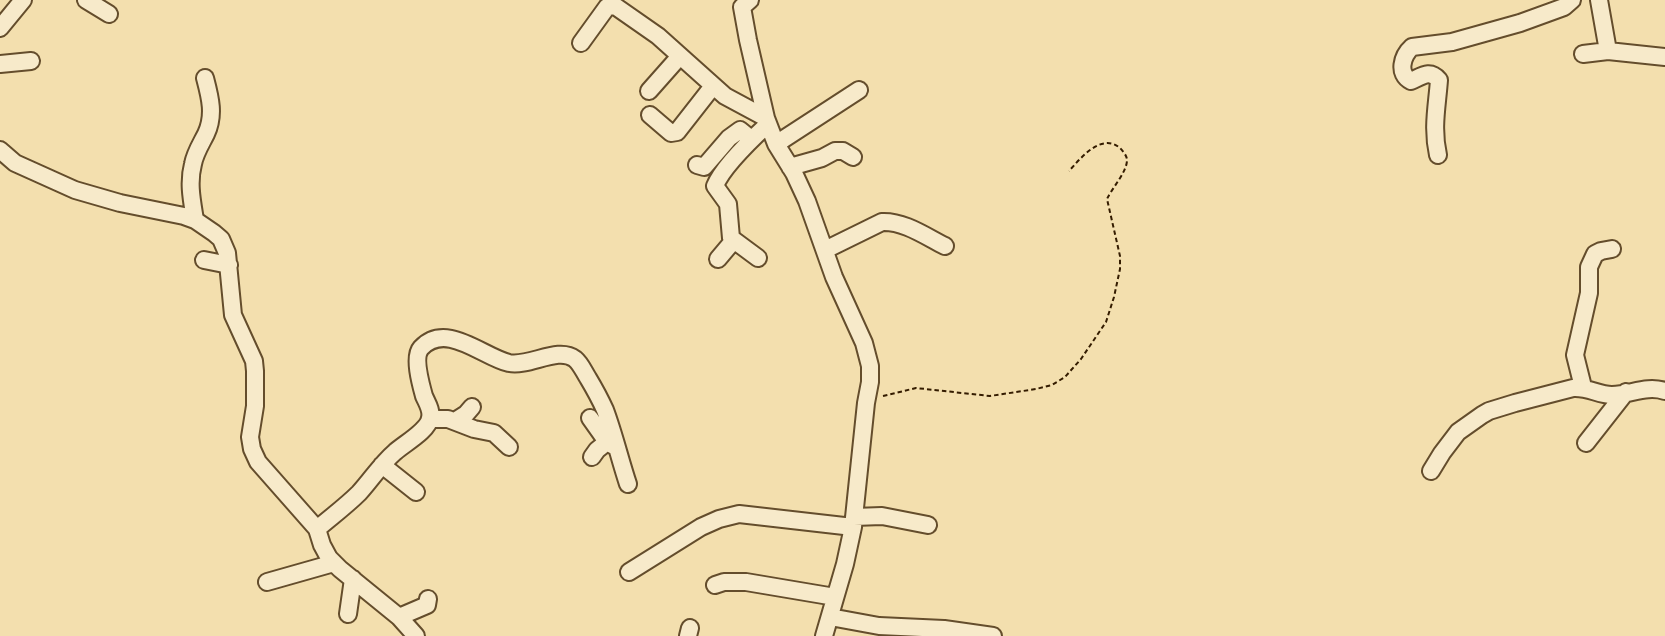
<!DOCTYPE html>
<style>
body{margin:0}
canvas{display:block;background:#f3dfae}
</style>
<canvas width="1665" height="636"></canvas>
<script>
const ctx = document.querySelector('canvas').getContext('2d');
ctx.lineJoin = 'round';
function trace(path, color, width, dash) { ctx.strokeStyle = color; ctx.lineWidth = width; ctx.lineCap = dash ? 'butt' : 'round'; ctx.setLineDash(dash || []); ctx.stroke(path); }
const minor = new Path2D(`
 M86,0L109,14
 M750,0L742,7L748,40L766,118L776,144L794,173L807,201L834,277L864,343L870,366V382L866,403L853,527L845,564L824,636
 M1599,0L1608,51L1665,57
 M0,28L23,0
 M581,43L607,7L615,6L658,36L725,96L766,118
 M1583,54L1608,51
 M0,64L31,61
 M649,91L680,56
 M650,115L671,133L677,132L713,86
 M776,144L859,90
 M0,150L15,163L75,190L120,203L184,216L195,220L214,233L221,239L227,253L233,315L254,361L255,371V406L250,437L252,449L258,462L317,529L322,545L329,558L340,569L399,617L416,636
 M1438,155C1432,128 1437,107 1439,80C1430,69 1422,76 1411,81C1397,74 1402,56 1412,47L1452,42L1520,23L1564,7L1572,0
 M697,165L704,167L729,138L740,130L751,139
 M790,167L822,158L835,151H843L853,157
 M195,220C192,201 188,183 193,164C195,153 201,144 206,134C215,115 210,97 205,78
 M825,250L882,222C904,221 925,236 945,246
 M758,258L731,238L728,204L715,186C722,168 754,137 768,124
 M718,259L734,240
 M204,260L229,265
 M1583,387L1575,355L1589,293V267L1595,254L1601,251L1612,249
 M590,418L607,442L614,446
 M430,419H448L474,429L494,433L509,447
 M455,421L466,414L472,407
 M1586,443L1626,392
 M592,457L597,450L607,442
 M382,465L416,492
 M1431,471L1442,453L1458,432L1482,415L1489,411L1515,403L1573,388C1589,387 1598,395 1612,395C1630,395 1646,385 1665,391
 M854,517L882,516L928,525
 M317,529C331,517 346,506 359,493C371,480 381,464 395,452C405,443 428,431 430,418C432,410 427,403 424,396C421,385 413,357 421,348C446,321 483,357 509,363C530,367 558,346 575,359C581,364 584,372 588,378C594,388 600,399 605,410C614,434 620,460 628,484
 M629,572L701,527L719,519L739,514L853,527
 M267,582L334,563
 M715,585L724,582H746L835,597
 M348,614L353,579
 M399,617L427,605L428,599
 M830,617L879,626L944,629L993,636
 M688,636L690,628`);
trace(minor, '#644d2c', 20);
trace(new Path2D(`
 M883,396L916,388L990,396L1036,389L1052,385L1065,377L1081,359L1106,322L1114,297L1120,269V256L1107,199C1112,188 1127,172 1127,160C1127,156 1123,151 1120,148C1101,132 1080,159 1069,171`), '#341c00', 2, [4.5, 3]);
trace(minor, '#f7eaca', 16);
</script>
